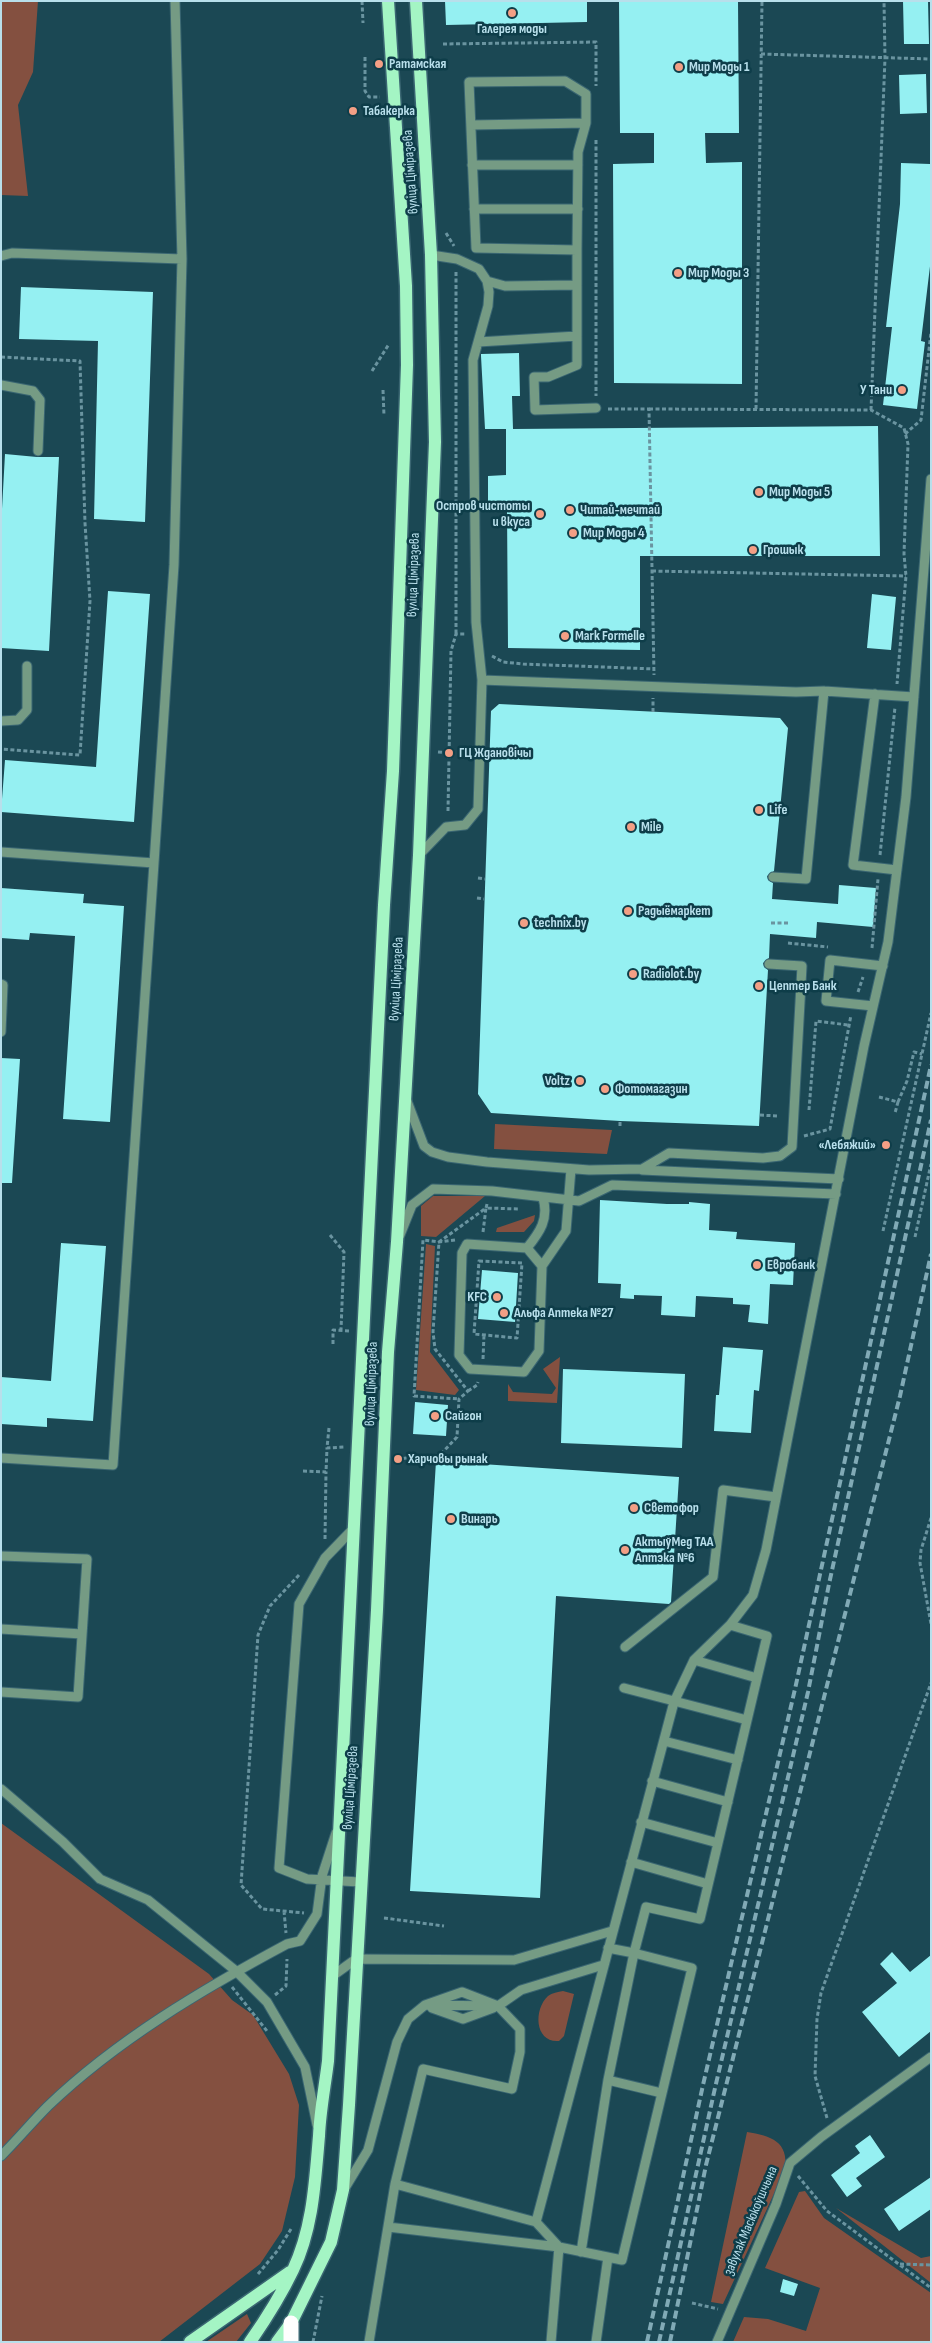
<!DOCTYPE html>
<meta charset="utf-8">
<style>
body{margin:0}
#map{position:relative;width:932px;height:2343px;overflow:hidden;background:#1b4854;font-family:"Sofia Sans Condensed",sans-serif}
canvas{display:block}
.frame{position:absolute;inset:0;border:2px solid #b8dfeb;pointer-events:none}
</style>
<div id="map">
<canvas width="932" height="2343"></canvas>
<div class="frame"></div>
</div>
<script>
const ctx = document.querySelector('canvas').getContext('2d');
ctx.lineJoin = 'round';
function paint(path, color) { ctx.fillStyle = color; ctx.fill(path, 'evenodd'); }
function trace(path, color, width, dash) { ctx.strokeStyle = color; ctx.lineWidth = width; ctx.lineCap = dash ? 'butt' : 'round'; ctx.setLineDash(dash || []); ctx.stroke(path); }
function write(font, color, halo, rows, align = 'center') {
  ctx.font = font + ' "Sofia Sans Condensed",sans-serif'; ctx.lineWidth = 5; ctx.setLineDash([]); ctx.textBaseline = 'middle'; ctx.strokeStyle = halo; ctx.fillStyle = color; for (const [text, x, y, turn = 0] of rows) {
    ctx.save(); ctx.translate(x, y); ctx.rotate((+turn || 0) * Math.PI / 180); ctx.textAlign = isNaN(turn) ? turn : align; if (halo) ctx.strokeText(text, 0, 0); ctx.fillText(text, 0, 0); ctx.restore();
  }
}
paint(new Path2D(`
 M1,1H38L33,72L18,105L28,196L1,195Z
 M495,1124L612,1130L607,1154L494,1149Z
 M433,1196H485L436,1237L421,1236V1206Z
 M535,1215L534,1221L524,1232H496L497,1228Z
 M426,1244L435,1246L430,1352L459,1390L455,1395L416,1390Z
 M560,1357L557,1403L508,1401V1384L513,1392L552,1394L556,1388L543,1369Z
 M1,1823L209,1974L232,2000L253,2015L289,2074L299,2105L295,2177L282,2231L260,2264L159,2342H1Z
 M563,1991L574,1994L564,2036L559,2041C535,2043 533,2010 548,1996C552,1993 558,1992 563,1991Z
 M747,2132C771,2136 789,2141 785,2170L723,2304L711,2302Z
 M805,2191L824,2218L931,2293V2342H733L744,2317L768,2319L806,2331L820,2288L765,2268L799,2192Z
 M836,2208L921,2258L931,2256V2283Z
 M247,2314L251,2323L236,2342H206Z`), '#845040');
paint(new Path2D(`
 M445,1H587V22L446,25Z
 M619,1H738L739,133H705L706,163L742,162V384L614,383L613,164L654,163V133H620Z
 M903,1H928L929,44H904Z
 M926,74L927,113L900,114L899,75Z
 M901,163L930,164L931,258L921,341L925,342L917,409L883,405L892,327H886L900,204Z
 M21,287L153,292L145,522L94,519L98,341L19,339Z
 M519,353L520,396H512L513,429L878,426L880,556H640V650L508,648L507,509H488V476L506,475V429H485L481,356V354Z
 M5,454L37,457H59L49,651L1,648V527Z
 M108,591L150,594L134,822L1,812L5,760L96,767Z
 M872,594L896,597L891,650L867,648Z
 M499,704L780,718L788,728L774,871L767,876L768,880L773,883L772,899L838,904L839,885L876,888L873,927L817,922L816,938L770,934L769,958L763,963L764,967L768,970L759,1126L620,1121L491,1113L478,1094L491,711Z
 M1,888L84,894L83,903L124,906L110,1122L63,1119L75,936L30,933L29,940L1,938Z
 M1,1058L20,1059L12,1183H1Z
 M600,1200L667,1204H689V1202L710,1204L709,1230L737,1232L736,1239L795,1243L793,1285L770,1284L768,1324L748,1322L750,1305L733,1304V1298L696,1296L695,1317L661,1315L662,1296L634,1295V1299L620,1298L621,1284L598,1283Z
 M61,1243L106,1246L93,1421L47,1418V1427L1,1424V1377L51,1381Z
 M482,1270L518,1273L515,1322L478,1319Z
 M723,1347L763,1350L759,1391L754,1390L751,1433L714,1431L716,1395H719Z
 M563,1369L685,1374L682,1448L561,1443Z
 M415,1402L448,1405L446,1436L413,1434Z
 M436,1461L679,1477L671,1602L669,1604L556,1596L540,1898L410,1891Z
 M892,1952L910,1972L931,1955V2031L899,2057L862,2012L897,1983L880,1964Z
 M870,2135L885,2157L856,2178L862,2186L847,2197L831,2175L860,2153L855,2146Z
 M931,2177V2209L899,2231L884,2209Z
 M783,2279L798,2284L794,2296L780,2292Z`), '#95f0f2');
const minor = new Path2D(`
 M565,81L586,94V123L578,152L577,250L476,248L469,82Z
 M471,125L586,123
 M472,165H578
 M474,209H578
 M577,250V365L548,377H534L535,410L596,408
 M1,256L12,253L182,259
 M487,281L505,286L577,285
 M478,342L577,336
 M1,385L33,391L40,400L38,451
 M482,680L796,692L824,691L914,697
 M875,694L853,865L897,870
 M1,721L18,720L27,710V666
 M1,852L154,863L174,565L182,259L175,1
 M419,855L446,827L465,825L478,809L482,680L476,622L473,360L488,306L489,292L487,281L479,269L457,259L431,255
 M773,877L806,879L824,691
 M1,984L3,985L1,1032
 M873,1006L826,1001L830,960L883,966
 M407,1101L424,1146L432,1152L448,1157L487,1162L589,1170L642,1169L669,1153L763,1158L780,1156L792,1147L802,966L769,964
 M642,1170L839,1179
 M400,1235L412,1205L433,1189L492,1191L579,1201L612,1185L836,1194
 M467,1244L527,1248L542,1266L539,1351L524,1372L470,1369L459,1355L462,1253Z
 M527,1248C540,1232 549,1219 543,1198
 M542,1266L566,1231L571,1169
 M1,1458L113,1465L154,863
 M354,1528L325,1558L299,1604L279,1868L307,1879L360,1882
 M1,1556L87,1559L78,1697L1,1692
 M1,1629L82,1634
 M625,1647L713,1577L723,1490L776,1497
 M694,1660L757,1678
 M624,1688L747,1720
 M664,1741L738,1760
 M652,1781L728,1802
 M1,1789L63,1842L100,1879L148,1900L236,1971L267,2002L305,2067L317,2125
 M641,1822L718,1843
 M631,1862L708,1884
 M608,1948L634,1953L646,1907L700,1919L767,1636L730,1625
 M331,1977L356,1959L514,1960L612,1931
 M425,2005L462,1992L498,2006L520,2029V2052L512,2089L423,2069L395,2184L536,2222L674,1702L694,1660L730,1625L753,1595L766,1550L864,1046L888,942L906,797L931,479
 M432,2008L463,2019L493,2008
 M1,2156C17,2140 32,2122 48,2106C117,2040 203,1989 287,1944L300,1941L317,1914L322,1876L336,1833
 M345,2188L368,2150L397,2042L408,2019L425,2005L498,2006L521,1990L603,1965
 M536,2222L559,2247L622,2260L692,1968L634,1953L608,2080
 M388,2227L559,2247L551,2342
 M581,2252L608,2080L662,2093
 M369,2342L395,2184
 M596,2342L608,2257
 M717,2342L776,2204L790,2163L821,2137L931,2057`);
const major = new Path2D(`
 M190,2342L290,2272
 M250,2342C266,2319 281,2295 293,2270C313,2228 315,2182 319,2136C320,2111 325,2086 328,2061L384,905L393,771L407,365L406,286L388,1
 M277,2342L291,2323L331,2242L343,2190L349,2105L377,1610L388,1352L397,1242L419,855L435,442L431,255L416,1`);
const highway = new Path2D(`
 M291,2342V2323`);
trace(minor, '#3a6672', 11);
trace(major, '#3a6672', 15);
trace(highway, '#3a6672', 18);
trace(new Path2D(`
 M362,1L363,23
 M443,44L596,42V86
 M761,54L931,59
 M365,57V91L369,97H380
 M596,140V396
 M446,233L454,246
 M456,272V634
 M1,357L80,361L85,523L90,601L80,755L1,749
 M372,371L389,344
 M383,390L384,416
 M608,409H649L654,675
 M649,409L871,410L904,428L908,444L904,554L906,576L897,684
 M756,409L762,1
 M871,410L885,58L884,1
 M905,434L921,420L931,332
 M652,571L906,576
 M492,656L503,662L523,664L655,669
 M653,712V698
 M438,752L449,753
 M448,811L451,651L456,634H466
 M880,855L895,707
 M478,878L485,879
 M477,898L484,899
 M771,923H788
 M788,943L828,947
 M872,948L878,879
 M858,992L863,977
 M879,1097L898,1102L895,1113
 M898,1102L907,1081L914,1052L922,1054
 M809,1110L816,1021L848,1025
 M760,1115L777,1116
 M620,1126V1121
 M804,1136L830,1129L851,1015
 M883,1231L931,1013
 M483,1232L486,1208L520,1209
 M330,1235L344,1252L341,1330
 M915,1237L931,1164
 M455,1240L439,1242L423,1240L414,1396L459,1399
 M479,1261L522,1263L517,1338L474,1334Z
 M333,1344V1330L350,1331
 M483,1359L484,1335
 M468,1391L477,1385L478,1382
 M329,1428L327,1448L344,1447
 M396,1459L440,1455L457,1437L459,1399L468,1391L435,1349L433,1332L439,1242L486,1208L487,1204
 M303,1471L326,1472L327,1448
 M931,1518L921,1550L920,1563L931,1624
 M325,1539L326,1472
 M299,1575L270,1606L258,1635L241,1885L262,1909L304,1913
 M284,1911L286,1933
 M384,1918L444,1926
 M232,1987L267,2031
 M275,1995L286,1986L287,1959
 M827,2118L815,2076L817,2019L821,1993L931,1683
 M798,2176L827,2211L931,2288
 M900,2264L931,2265
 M258,2274L278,2250L291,2229
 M692,2303L718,2309
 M313,2342L322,2296`), '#6a94a0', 3, [4, 2.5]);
trace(minor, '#759b84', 9);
trace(major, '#a4f5c4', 12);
trace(highway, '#fefefe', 15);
trace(new Path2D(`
 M647,2342L703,2085L795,1689L931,1065
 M659,2342L715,2088L808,1692L829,1584L931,1120
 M670,2342L706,2165L900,1396L931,1254`), '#81aab6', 4, [8, 4]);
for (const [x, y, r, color] of [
 [512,13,5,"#f39f85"],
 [379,64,5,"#f39f85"],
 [679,67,5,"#f39f85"],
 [353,111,5,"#f39f85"],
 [678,273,5,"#f39f85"],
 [902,390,5,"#f39f85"],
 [759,492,5,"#f39f85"],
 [570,510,5,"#f39f85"],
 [540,514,5,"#f39f85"],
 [573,533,5,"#f39f85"],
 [753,550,5,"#f39f85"],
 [565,636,5,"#f39f85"],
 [449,753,5,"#f39f85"],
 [759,810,5,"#f39f85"],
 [631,827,5,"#f39f85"],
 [628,911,5,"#f39f85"],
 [524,923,5,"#f39f85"],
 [633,974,5,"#f39f85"],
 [759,986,5,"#f39f85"],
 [580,1081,5,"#f39f85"],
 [605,1089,5,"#f39f85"],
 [886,1145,5,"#f39f85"],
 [757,1265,5,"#f39f85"],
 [497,1297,5,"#f39f85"],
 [504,1313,5,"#f39f85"],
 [435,1416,5,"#f39f85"],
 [398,1459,5,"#f39f85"],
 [634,1508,5,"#f39f85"],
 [451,1519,5,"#f39f85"],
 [625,1550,5,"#f39f85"]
]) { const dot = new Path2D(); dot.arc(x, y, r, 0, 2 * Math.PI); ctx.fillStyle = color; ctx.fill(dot); trace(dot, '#0e3d49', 2); }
write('bold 14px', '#b8dfeb', '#0e3d49', [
 ["Галерея моды",512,29,"center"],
 ["Ратамская",389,64],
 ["Мир Моды 1",689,67],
 ["Табакерка",363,111],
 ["Мир Моды 3",688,273],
 ["У Тани",892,390,"right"],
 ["Мир Моды 5",769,492],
 ["Остров чистоты",530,506,"right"],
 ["и вкуса",530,522,"right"],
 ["Читай-мечтай",580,510],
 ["Мир Моды 4",583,533],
 ["Грошык",763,550],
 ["Mark Formelle",575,636],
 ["ГЦ Ждановічы",459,753],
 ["Life",769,810],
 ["Mile",641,827],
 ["Радыёмаркет",638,911],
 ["technix.by",534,923],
 ["Radiolot.by",643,974],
 ["Цептер Банк",769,986],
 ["Voltz",570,1081,"right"],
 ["Фотомагазин",615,1089],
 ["«Лебяжий»",876,1145,"right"],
 ["Евробанк",767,1265],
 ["KFC",487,1297,"right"],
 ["Альфа Аптека №27",514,1313],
 ["Сайгон",445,1416],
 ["Харчовы рынак",408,1459],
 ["Светофор",644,1508],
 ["Винарь",461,1519],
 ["АктыўМед ТАА",635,1542],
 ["Аптэка №6",635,1558]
], 'left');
write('14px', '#b8dfeb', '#0e3d49', [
 ["вуліца Ціміразева",411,172,-94],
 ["вуліца Ціміразева",414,575,-88],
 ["вуліца Ціміразева",397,979,-87],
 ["вуліца Ціміразева",372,1384,-88],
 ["вуліца Ціміразева",351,1788,-86],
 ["завулак Масюкоўшчына",751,2221,-67]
]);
</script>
